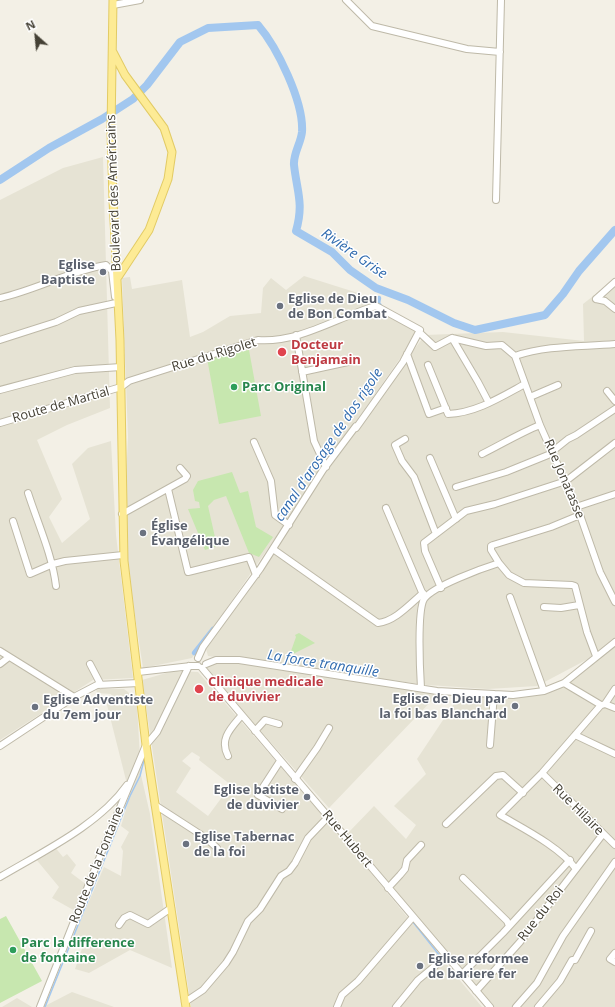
<!DOCTYPE html>
<meta charset="utf-8">
<style>
body{margin:0}
#map{position:relative;width:615px;height:1007px;overflow:hidden;background:#f3f0e6;font-family:"Open Sans",sans-serif}
canvas{display:block}
.north{position:absolute;left:16px;top:16px;width:40px;height:40px;-webkit-text-stroke:3px #fff;paint-order:stroke;rotate:333deg;font-size:11px;font-weight:700;line-height:16px;text-align:center;color:#454135}
.north::after{content:'';display:block;margin:auto;width:14px;height:18px;background:#454135;clip-path:polygon(50% 0,100% 100%,50% 72%,0 100%)}
</style>
<div id="map">
<canvas width="615" height="1007"></canvas>
<div class="north">N</div>
</div>
<script>
const ctx = document.querySelector('canvas').getContext('2d');
ctx.lineJoin = 'round';
function paint(path, color) { ctx.fillStyle = color; ctx.fill(path, 'evenodd'); }
function trace(path, color, width, dash) { ctx.strokeStyle = color; ctx.lineWidth = width; ctx.lineCap = dash ? 'butt' : 'round'; ctx.setLineDash(dash || []); ctx.stroke(path); }
function write(font, color, halo, rows, align = 'center') {
  ctx.font = font + ' "Open Sans",sans-serif'; ctx.lineWidth = 3; ctx.setLineDash([]); ctx.textBaseline = 'middle'; ctx.strokeStyle = halo; ctx.fillStyle = color; for (const [text, x, y, turn = 0] of rows) {
    ctx.save(); ctx.translate(x, y); ctx.rotate((+turn || 0) * Math.PI / 180); ctx.textAlign = isNaN(turn) ? turn : align; if (halo) ctx.strokeText(text, 0, 0); ctx.fillText(text, 0, 0); ctx.restore();
  }
}
paint(new Path2D(`
 M103,157L110,408L67,425L37,440L62,499L49,517L62,543L90,519L72,464L88,448L111,441L116,535L133,678L93,680L0,740V200L63,168Z
 M304,276L358,293L419,331L192,658L143,668L129,578L124,519L128,437L122,278L130,277L132,289L182,280L190,337L203,332L230,316L261,313L263,288L271,278L286,290Z
 M615,279V639L588,659L537,686L488,689L428,685L208,656L206,649L375,401L425,335L503,332L584,341L583,304Z
 M615,642V1007H491L348,833L374,806L406,839L416,825L394,806L426,774L417,759L461,693L531,694L551,691Z
 M222,660L272,669L410,687L437,695L329,808L204,667Z
 M173,671L198,672L321,813L482,1007H191L142,680ZM192,752L200,757L199,760L231,785L208,816L176,792L191,768L182,761Z
 M96,689H124L128,692L137,705L141,775L150,814L172,968L130,950L89,973L75,969L84,943L73,938L104,867L121,876L123,851L121,847L129,832L121,826L130,796L106,701L113,700L111,694L97,693Z
 M54,846L63,857L67,854L76,865L71,873L87,885L77,912L52,898L59,887L35,858Z
 M72,992L114,1007H43Z
 M17,998L32,1007H2Z`), '#e6e3d4');
paint(new Path2D(`
 M249,350L261,416L219,424L207,358Z
 M232,472L240,493L248,491L256,527L273,537L259,557L249,553L226,496L214,500L208,506L217,546L205,550L188,509L200,508L199,502L195,501L193,490L198,481Z
 M299,633L315,643L293,654L291,651L296,637L295,635Z
 M6,916L42,981L0,1003V919Z`), '#c7e7af');
trace(new Path2D(`
 M167,718L171,709
 M155,739L165,722
 M401,906L410,917
 M412,921L440,956
 M45,1007L130,796L140,776L144,760`), '#a2c7ef', 1.5);
trace(new Path2D(`
 M379,298L378,303L383,310
 M194,653L213,629`), '#a2c7ef', 4.5);
trace(new Path2D(`
 M0,180L49,148L102,119L133,99L147,85L180,42L208,28L258,25C277,47 304,102 302,132C301,143 293,154 294,165C297,192 304,203 296,231L332,252L350,270L376,288L408,300L454,323L475,330L545,315L563,294L579,271L615,230`), '#a2c7ef', 8);
const minor = new Path2D(`
 M346,0L372,26L467,49L500,52
 M113,5L140,0
 M496,200L501,0
 M0,298C36,290 69,271 106,265L112,271L115,297
 M596,299L615,282
 M596,299L605,301L615,309
 M420,333L435,347L452,338L486,346L502,345L515,356C548,345 581,347 615,344
 M296,335L314,441L326,467
 M452,338L478,382L489,403
 M0,340L56,322L79,311L116,303
 M407,354L429,414L446,408
 M515,356L540,425L580,515L600,572L615,602
 M428,365L448,414C476,413 501,397 525,384
 M302,372L357,360
 M0,390L75,370L121,367
 M607,391L615,401
 M530,397L558,385
 M0,423L121,387L129,381L258,340C300,343 337,317 376,306L420,330L403,362L356,428V426L323,470L260,569L203,647L198,658
 M405,439L395,445L402,461L414,477L436,534
 M254,442L271,481L275,515L289,525
 M482,454C502,444 520,433 540,425
 M430,458L456,519
 M456,487L506,472L548,455L568,439L576,435L615,409
 M168,489L188,572L249,557L256,575
 M28,493C38,524 52,554 56,586
 M576,507L615,494
 M386,508L424,597
 M122,514L185,479L187,476L180,468
 M13,521L30,574L53,564L65,561L123,555
 M273,549L378,623C395,621 409,605 423,593
 M499,563L491,550V546L493,545L551,527L580,515
 M441,588L425,551L424,543L466,511L495,504L566,481L615,443
 M510,597L544,691
 M544,607L561,608L579,605
 M0,651L74,697
 M0,664L9,657
 M90,664L101,685
 M206,664L216,660H239L437,691L513,695L544,691L564,683L615,642
 M202,668L490,1007
 M138,672L191,666H198
 M564,683L601,705L542,773L500,815C524,829 560,847 576,869
 M421,688C420,672 417,611 424,599C433,586 483,568 499,563L509,575L524,583L572,585L575,586L587,632L596,656
 M605,704L615,689
 M602,705L605,704L615,708
 M255,731L265,720L279,724
 M575,735L615,754
 M490,745L494,694
 M0,746L74,697L97,685L139,683
 M228,756C219,739 231,728 241,716
 M280,761L258,795L282,809
 M542,773L615,845
 M295,779L317,748L329,728
 M155,805L206,838L217,848
 M446,824L496,776L503,775L523,793
 M0,877C42,852 99,825 127,785
 M463,878L507,921L509,926
 M388,888L400,875L405,869L407,860L421,845
 M119,925L124,918L130,915L148,924L171,908
 M615,953L610,959L615,962
 M462,974L503,933L570,860
 M476,991L520,942L603,834
 M185,1002L203,990L226,963L233,952L248,921L260,909L281,876L289,871L295,863L308,838L328,817
 M40,1007L104,846L146,745L157,732L189,666
 M337,1007L342,995L358,981L413,917
 M396,1007L418,980L447,956
 M516,1007L537,983L563,936L615,862
 M538,1007L560,981L572,960H575L591,931`);
const major = new Path2D(`
 M113,0L111,131L113,200L120,340L124,561L146,745L186,1007
 M113,52L125,75L164,128L172,152L168,179L149,230L118,277`);
trace(minor, '#beb9a8', 8);
trace(major, '#e2cb65', 9);
trace(minor, '#fff', 6);
trace(major, '#fdeb95', 7);
for (const [x, y, r, color] of [
 [103,272,4,"#6b7280"],
 [280,306,4,"#6b7280"],
 [282,352,5,"#e0444e"],
 [234,387,4,"#2e9e5b"],
 [143,533,4,"#6b7280"],
 [199,689,5,"#e0444e"],
 [515,706,4,"#6b7280"],
 [35,707,4,"#6b7280"],
 [307,797,4,"#6b7280"],
 [186,844,4,"#6b7280"],
 [13,950,4,"#2e9e5b"],
 [420,966,4,"#6b7280"]
]) { const dot = new Path2D(); dot.arc(x, y, r, 0, 2 * Math.PI); ctx.fillStyle = color; ctx.fill(dot); trace(dot, '#fff', 1.5); }
write('13px', '#454135', '#fff', [
 ["Boulevard des Américains",114,193,-92],
 ["Rue du Rigolet",214,355,-17],
 ["Route de Martial",61,405,-16],
 ["Rue Jonatasse",564,479,67],
 ["Rue Hilaire",578,810,45],
 ["Rue Hubert",347,839,50],
 ["Route de la Fontaine",97,865,-68],
 ["Rue du Roi",541,914,-52]
]);
write('bold 13px', '#5b616d', '#fff', [
 ["Eglise",95,265,"right"],
 ["Baptiste",95,280,"right"],
 ["Eglise de Dieu",288,299],
 ["de Bon Combat",288,314],
 ["Église",151,526],
 ["Évangélique",151,541],
 ["Eglise de Dieu par",507,699,"right"],
 ["la foi bas Blanchard",507,714,"right"],
 ["Eglise Adventiste",43,700],
 ["du 7em jour",43,715],
 ["Eglise batiste",299,790,"right"],
 ["de duvivier",299,805,"right"],
 ["Eglise Tabernac",194,837],
 ["de la foi",194,852],
 ["Eglise reformee",428,959],
 ["de bariere fer",428,974]
], 'left');
write('bold 13px', '#be3a42', '#fff', [
 ["Docteur",291,345],
 ["Benjamain",291,360],
 ["Clinique medicale",208,682],
 ["de duvivier",208,697]
], 'left');
write('bold 13px', '#27864d', '#fff', [
 ["Parc Original",242,387],
 ["Parc la difference",21,943],
 ["de fontaine",21,958]
], 'left');
write('italic 14px', '#306baf', '#fff', [
 ["Rivière Grise",354,254,35],
 ["canal d'arosage de dos rigole",329,445,-56],
 ["La force tranquille",323,664,9]
]);
</script>
